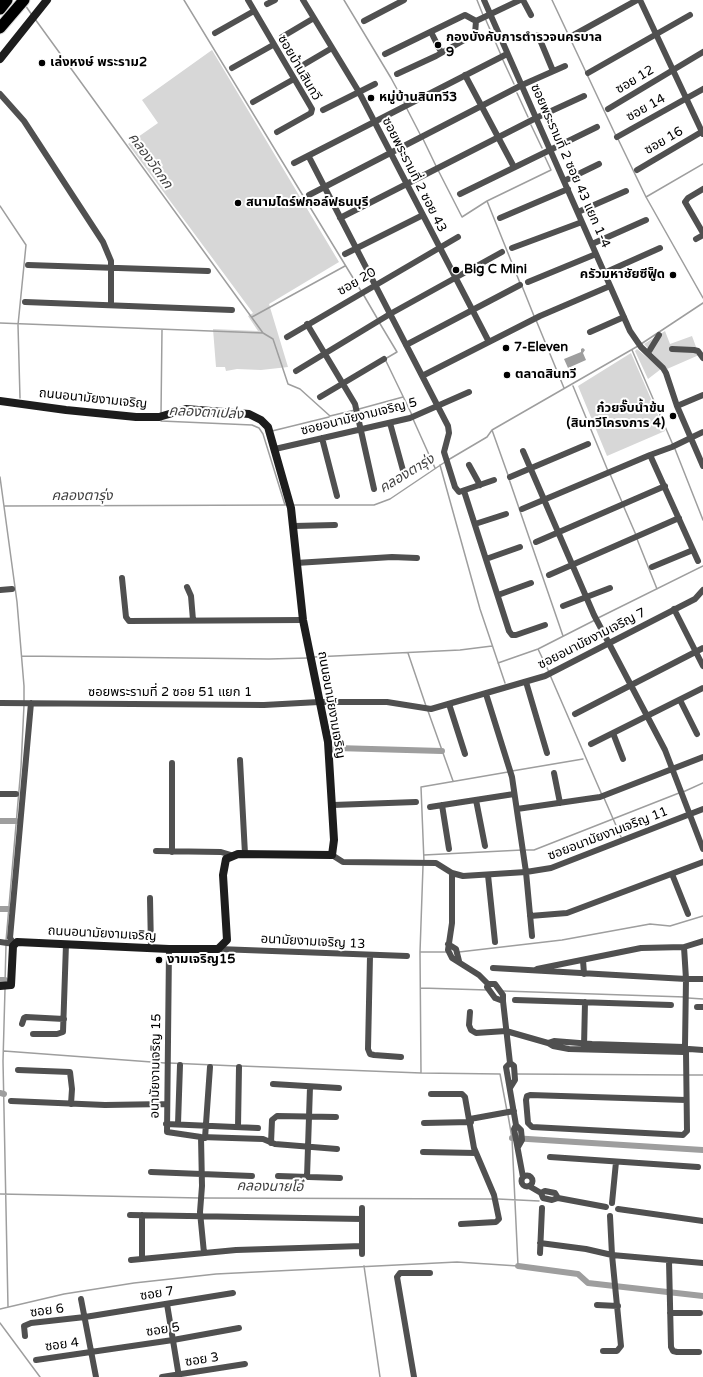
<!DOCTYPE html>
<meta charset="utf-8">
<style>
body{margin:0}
canvas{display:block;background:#fff}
</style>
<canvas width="703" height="1377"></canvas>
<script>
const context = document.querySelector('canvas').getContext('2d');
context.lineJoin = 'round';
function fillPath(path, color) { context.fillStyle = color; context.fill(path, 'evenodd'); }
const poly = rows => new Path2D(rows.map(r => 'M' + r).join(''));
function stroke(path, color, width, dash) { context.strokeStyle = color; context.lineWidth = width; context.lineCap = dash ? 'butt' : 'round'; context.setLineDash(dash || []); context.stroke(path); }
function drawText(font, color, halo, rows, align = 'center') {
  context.font = font + ' "Varela Round","Noto Sans Thai",sans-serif'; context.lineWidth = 4; context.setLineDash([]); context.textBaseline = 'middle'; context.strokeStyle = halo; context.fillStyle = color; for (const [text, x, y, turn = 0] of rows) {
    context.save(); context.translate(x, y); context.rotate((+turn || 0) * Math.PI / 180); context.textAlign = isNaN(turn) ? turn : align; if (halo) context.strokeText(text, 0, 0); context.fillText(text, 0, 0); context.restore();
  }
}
const green = poly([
 [212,50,339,262,269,304,288,367,261,370,237,369,226,371,225,367,216,367,213,329,258,331,248,316,253,313,128,144,158,123,142,100],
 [665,331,670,344,692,336,699,355,667,369,644,344],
 [637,349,661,369,648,379,635,351],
 [631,353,665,431,607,456,578,386]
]);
const water = poly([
 [583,348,585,350,583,353,586,360,568,368,564,359,581,352,581,349]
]);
const stream = poly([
 [184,0,361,291],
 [344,0,391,78,405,104],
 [477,0,483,15],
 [552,0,616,136],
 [25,5,32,15],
 [485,18,501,55],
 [35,19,263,333],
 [502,58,514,84],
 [517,93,528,117],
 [406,107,421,136],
 [531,125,542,148],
 [423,139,436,166],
 [618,139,646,197,703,298],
 [438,170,462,217,487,201,551,170,545,157],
 [646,197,703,164],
 [487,201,520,283],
 [0,206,26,245,18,325,20,398],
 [522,286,534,316],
 [363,294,377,318],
 [252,317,345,266],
 [536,320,564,388],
 [379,322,397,352,385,359,412,415],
 [0,323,263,333,273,339,288,384,300,389,330,416,355,410],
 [641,344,703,303],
 [632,350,673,445],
 [573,386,608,471],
 [359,409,403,397],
 [161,414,162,330],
 [161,419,161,421,252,425,259,428,263,434,285,505],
 [413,419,435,468],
 [492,430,508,475],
 [272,431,329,417],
 [675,449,703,520],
 [448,460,487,437,492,430,638,346],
 [440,465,480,609,505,683],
 [610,474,622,502],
 [0,477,17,602,24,686,24,702],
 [509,479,563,636],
 [293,505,374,505,390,499,445,462],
 [623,505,636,535],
 [5,506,287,505],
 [637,539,657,589],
 [598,618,703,566],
 [538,649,549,672],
 [408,653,426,706],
 [22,656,269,659,308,658],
 [314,657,460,650,492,646],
 [498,663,538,649,595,620],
 [550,675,602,795],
 [428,711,453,781],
 [512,771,583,759],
 [683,792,703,783],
 [604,798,621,837],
 [526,850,534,850,679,793],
 [424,855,522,850],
 [424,862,421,787,508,772],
 [423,866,420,952,421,1073,500,1074,507,1111],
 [6,941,21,767,24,705],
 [421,952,447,952],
 [459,952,562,940,650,924,670,926,703,916],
 [5,983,6,945],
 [421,988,487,990],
 [5,989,3,1061,8,1307],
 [503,991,685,997],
 [688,998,703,999],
 [4,1051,165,1063],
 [169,1063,237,1066],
 [241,1066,421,1073],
 [517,1074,685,1075],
 [689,1075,703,1075],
 [0,1194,200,1198],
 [204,1198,492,1199],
 [498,1199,539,1201],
 [364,1266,380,1377],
 [0,1309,64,1294,134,1283,216,1274,457,1262,518,1266,512,1138,508,1115],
 [0,1323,40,1377]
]);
const canal = poly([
 [336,748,442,751],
 [0,821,16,821],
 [0,909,8,909],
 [0,980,5,980],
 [0,1093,4,1094],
 [512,1138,703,1150],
 [518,1266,578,1274,588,1283,703,1296]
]);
const street = poly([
 [248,0,312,109,311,113,277,132],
 [303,0,359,92,489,342],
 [484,0,630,331,641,347,663,368,666,373,677,406,703,466],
 [523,0,531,15],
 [640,0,703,134],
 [267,4,275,0],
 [364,21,404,0],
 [431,32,441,52],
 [215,33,254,11],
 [538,35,553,71],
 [282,37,314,18],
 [570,37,637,0],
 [385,54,465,15,476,21],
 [232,68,273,45],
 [298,68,332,48],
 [588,73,690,15],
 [397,74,436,56,475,34,476,21,520,0],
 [465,75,514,167],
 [0,94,24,121,103,242,111,261,111,305],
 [253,102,294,79],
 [608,109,703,52],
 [323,110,375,84],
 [617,137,703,89],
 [309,157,448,426,449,433,444,452,455,487,459,492,494,480],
 [294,163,507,54],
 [637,170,703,131],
 [564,181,599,164],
 [703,189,688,198,685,202,703,233],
 [460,194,597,127],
 [309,195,522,85,565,66],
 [578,212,626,191],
 [340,218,536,118,584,96],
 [500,218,568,189],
 [696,239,703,235],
 [592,244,646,220],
 [512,248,582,222],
 [345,254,423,215],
 [28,265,208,271],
 [604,273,660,248],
 [528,282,596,254],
 [25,302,232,310],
 [307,324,355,404,374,489],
 [590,332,624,317],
 [287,337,458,237],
 [406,345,520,285],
 [672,349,694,350,698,351,703,358],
 [648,353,659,335],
 [296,371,390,314,502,252],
 [422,376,540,316,610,286],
 [320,397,384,359],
 [677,406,703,395],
 [390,423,404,474],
 [322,438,337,496],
 [275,449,410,418,469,392],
 [523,451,594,615,665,750,703,849],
 [469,465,480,485],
 [510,477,588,444],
 [464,491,509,631,512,635,516,635,545,625],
 [522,509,650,455],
 [475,524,506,514],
 [294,526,335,525],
 [536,542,665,486],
 [486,559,520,547],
 [698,561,650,455,672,447,703,432],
 [296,563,392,557,417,558],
 [652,567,693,550],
 [549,575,679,518],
 [122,578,126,617,129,621,303,620],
 [187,587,191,596,193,620],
 [0,590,12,589],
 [498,595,531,583],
 [563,606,610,588],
 [674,609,703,666],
 [526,682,547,753],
 [486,694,512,777,526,872,532,936],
 [680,700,697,734],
 [0,703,264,705,319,702,387,702,431,709,545,676,695,599,703,590],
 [449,704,465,754],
 [575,714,703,648],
 [613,733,623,759],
 [591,744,703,688],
 [240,760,245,854],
 [172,763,172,852],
 [554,773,560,803],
 [0,794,16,794],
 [476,800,485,846],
 [333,805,416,802],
 [442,805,449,849],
 [430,807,514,794],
 [517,809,600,797,703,757],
 [156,851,221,852,231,855],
 [332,855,343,862,436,863,452,873,463,876,526,872,551,868,703,809],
 [452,873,452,923,448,950,452,958,479,975,488,984,487,987,495,998,503,1001,510,1063,514,1066,515,1080,510,1088],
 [672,874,688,914],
 [488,875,495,942],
 [150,898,151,948],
 [530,916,567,913,703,862],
 [0,942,14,944],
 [14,944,10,938,31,703],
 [448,944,456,949,459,961],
 [684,947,703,941],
 [169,949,167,1132,201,1137,263,1139,275,1144,337,1149],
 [218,949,407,956],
 [370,956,368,1049,370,1054,374,1055,401,1057],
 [583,960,584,974],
 [493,968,686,979,685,1046],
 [537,969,641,948,684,947,686,979,703,979],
 [488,984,495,984,503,995,503,1001],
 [515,1000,671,1005],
 [697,1007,703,1007],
 [470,1012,469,1025,471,1030,476,1033,506,1031,548,1043,553,1046,569,1049,684,1052],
 [22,1024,24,1018,26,1017,64,1019],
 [33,1034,57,1034,63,1032,66,944],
 [548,1043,554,1041,592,1044,684,1047],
 [584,1047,585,1002],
 [689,1049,703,1050],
 [686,1052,687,1131,683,1135,532,1127,528,1123,526,1100,527,1096,530,1095,686,1100],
 [510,1063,506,1067,516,1125,521,1130,522,1140,518,1147],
 [18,1070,70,1072,72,1089,71,1104],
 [273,1084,339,1088],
 [431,1094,462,1094,465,1097,474,1148,494,1195,499,1219,496,1222,461,1224],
 [11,1101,105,1105,166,1104],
 [470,1119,514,1111],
 [424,1123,471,1122],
 [166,1124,258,1128],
 [178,1124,180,1065],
 [516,1125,514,1129,523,1177],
 [238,1127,239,1067],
 [201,1137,202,1186,200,1212,204,1253],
 [205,1138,210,1067],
 [271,1143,272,1120,277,1116,336,1117],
 [423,1152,476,1153],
 [550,1157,698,1167],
 [151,1172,252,1176],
 '521.5 1181a5.5 5.5 0 1 1 11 0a5.5 5.5 0 1 1-11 0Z',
 [278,1176,340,1178],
 [307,1177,310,1087],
 [529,1186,541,1193,543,1198,552,1200,558,1198,606,1207],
 [541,1193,545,1191,555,1193,558,1198],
 [612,1203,616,1162],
 [362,1208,362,1254],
 [618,1209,703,1221],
 [130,1215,362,1219],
 [142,1215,142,1259],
 [540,1243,586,1249,612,1255,703,1263],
 [540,1253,542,1208],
 [131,1260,236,1250,362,1246],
 [669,1261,671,1347,673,1351,677,1352,699,1352],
 [81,1299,96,1377],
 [167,1304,179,1377],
 [597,1305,618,1306],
 [670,1313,700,1313],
 [25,1336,24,1326,31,1323,85,1317,233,1293],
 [603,1351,617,1351,621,1346,612,1255,610,1216],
 [36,1360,173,1340,239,1328],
 [162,1377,245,1364],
 [414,1377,397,1277,400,1273,430,1273]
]);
const secondary = poly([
 [0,59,47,0],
 [0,401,66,410,136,417,159,417,186,409,249,414,261,420,268,427,291,508,303,620,328,742,334,840,332,855,238,854,226,859,223,875,227,940,218,949,169,949,17,942,13,946,11,985,0,986]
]);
const highway = poly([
 [0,9,7,0],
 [0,28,24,0]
]);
const markers = [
 [438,45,4,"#000"],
 [42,63,4,"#000"],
 [371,98,4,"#000"],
 [238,203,4,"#000"],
 [456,270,4,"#000"],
 [673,275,4,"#000"],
 [506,348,4,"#000"],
 [507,375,4,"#000"],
 [673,416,4,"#000"],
 [159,960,4,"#000"]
];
const poiNames = [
 ["กองบังคับการตำรวจนครบาล",446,38],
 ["9",446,53],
 ["เล่งหงษ์ พระราม2",50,63],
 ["หมู่บ้านสินทวี3",379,98],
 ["สนามไดร์ฟกอล์ฟธนบุรี",246,203],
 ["Big C Mini",464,270],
 ["ครัวมหาชัยซีฟู็ด",665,275,"right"],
 ["7-Eleven",514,348],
 ["ตลาดสินทวี",515,375],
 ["ก๋วยจั๊บน้ำข้น",665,409,"right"],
 ["(สินทวีโครงการ 4)",665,424,"right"],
 ["งามเจริญ15",167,960]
];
const streetNames = [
 ["ซอยบ้านสินทวี",299,68,60],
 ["ซอย 12",635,80,-31],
 ["ซอย 14",646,108,-29],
 ["ซอย 16",664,141,-30],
 ["ซอยพระรามที่ 2 ซอย 43 แยก 1-4",570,166,66],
 ["ซอยพระรามที่ 2 ซอย 43",414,175,63],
 ["ซอย 20",357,282,-30],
 ["ถนนอนามัยงามเจริญ",93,399,6],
 ["ซอยอนามัยงามเจริญ 5",359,417,-14],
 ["ซอยอนามัยงามเจริญ 7",592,639,-27],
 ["ซอยพระรามที่ 2 ซอย 51 แยก 1",170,693],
 ["ถนนอนามัยงามเจริญ",331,705,80],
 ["ซอยอนามัยงามเจริญ 11",608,834,-21],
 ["ถนนอนามัยงามเจริญ",102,934,3],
 ["อนามัยงามเจริญ 13",313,942,3],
 ["อนามัยงามเจริญ 15",156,1066,-89],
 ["ซอย 7",157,1294,-9],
 ["ซอย 6",47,1311,-8],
 ["ซอย 5",163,1330,-9],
 ["ซอย 4",62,1345,-8],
 ["ซอย 3",202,1360,-9]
];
const waterNames = [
 ["คลองวัดกก",150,161,54],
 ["คลองตาเปล่ง",206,413,3],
 ["คลองตารุ่ง",407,474,-31],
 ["คลองตารุ่ง",82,496],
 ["คลองนายโอ๋",270,1187,1]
];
fillPath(green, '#d7d7d7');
fillPath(water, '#9e9e9e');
stroke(stream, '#9e9e9e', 1.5);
stroke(canal, '#9e9e9e', 6);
stroke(highway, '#dbdbdb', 13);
stroke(street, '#505050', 6);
stroke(secondary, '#1d1d1d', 8);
stroke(highway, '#000', 11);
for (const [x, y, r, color] of markers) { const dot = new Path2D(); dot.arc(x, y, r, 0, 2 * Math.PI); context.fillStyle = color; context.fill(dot); stroke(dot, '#fff', 1.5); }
drawText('bold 13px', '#000', '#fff', poiNames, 'left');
drawText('13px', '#000', '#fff', streetNames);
drawText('italic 14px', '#3f3f3f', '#fff', waterNames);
</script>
